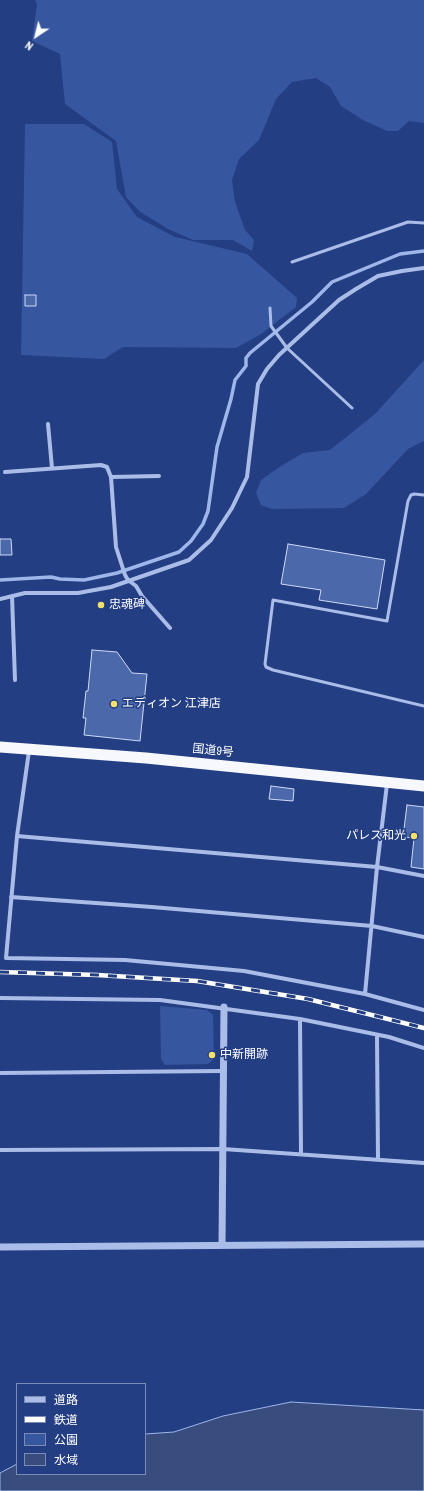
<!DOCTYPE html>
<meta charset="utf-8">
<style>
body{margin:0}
#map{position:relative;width:424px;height:1491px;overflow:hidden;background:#233e83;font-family:"Archivo Narrow","Noto Sans JP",sans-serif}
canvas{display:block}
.legend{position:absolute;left:16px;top:1383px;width:130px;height:92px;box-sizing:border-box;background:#233e83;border:1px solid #7b8bb5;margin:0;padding:5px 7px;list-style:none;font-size:12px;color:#fff}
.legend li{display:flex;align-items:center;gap:8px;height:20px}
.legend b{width:20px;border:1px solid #7b8bb5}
.north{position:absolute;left:16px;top:16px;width:40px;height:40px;-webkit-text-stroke:3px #233e83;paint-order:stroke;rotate:215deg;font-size:11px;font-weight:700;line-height:16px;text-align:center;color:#fff}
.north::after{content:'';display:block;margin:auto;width:14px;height:18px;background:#fff;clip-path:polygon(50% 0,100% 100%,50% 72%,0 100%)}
</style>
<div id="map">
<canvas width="424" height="1491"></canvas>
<ul class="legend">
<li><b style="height:5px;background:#aabde8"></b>道路</li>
<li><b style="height:5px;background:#fff"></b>鉄道</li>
<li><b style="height:11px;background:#3756a0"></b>公園</li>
<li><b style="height:11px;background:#384c7e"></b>水域</li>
</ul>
<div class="north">N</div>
</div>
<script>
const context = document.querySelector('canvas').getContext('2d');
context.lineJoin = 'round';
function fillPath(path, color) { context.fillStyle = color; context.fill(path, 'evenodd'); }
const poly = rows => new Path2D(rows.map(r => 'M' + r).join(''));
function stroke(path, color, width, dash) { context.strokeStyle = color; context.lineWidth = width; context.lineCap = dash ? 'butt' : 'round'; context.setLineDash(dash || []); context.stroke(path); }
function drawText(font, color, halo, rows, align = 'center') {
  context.font = font + ' "Archivo Narrow","Noto Sans JP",sans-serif'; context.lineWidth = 3; context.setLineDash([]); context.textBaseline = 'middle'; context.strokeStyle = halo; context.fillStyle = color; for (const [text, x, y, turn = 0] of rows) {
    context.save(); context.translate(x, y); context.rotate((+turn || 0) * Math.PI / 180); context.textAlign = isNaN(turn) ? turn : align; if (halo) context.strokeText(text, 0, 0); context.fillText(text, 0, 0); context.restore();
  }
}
const green = poly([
 [35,0,424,0,424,123,409,121,398,131,387,131,363,120,341,106,330,87,316,78,292,82,276,99,259,140,239,159,232,180,235,202,245,230,254,240,252,251,233,240,193,240,168,229,139,211,126,197,116,141,65,104,60,54,32,41,37,4],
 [25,124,84,124,112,142,117,189,137,217,175,237,247,254,297,298,296,307,261,334,236,348,123,347,104,359,21,355],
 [424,360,424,441,408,449,366,494,344,508,272,509,261,505,256,493,261,480,281,466,303,453,330,450,375,414],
 [160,1006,207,1010,213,1015,214,1059,208,1064,165,1065,161,1059]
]);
const water = poly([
 [291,1402,424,1410,424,1491,0,1491,0,1473,17,1464,17,1474,145,1474,145,1434,174,1432,223,1416,291,1402]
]);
const stream = poly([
 [0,580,51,577,60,579,84,580,117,573,179,552,191,541,203,524,208,511,217,447,231,399,235,380,246,366,246,358,250,353,312,302,332,282,400,254,424,251]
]);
const building = poly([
 [25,295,36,295,36,306,25,306,25,295],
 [0,539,11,539,12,555,0,555,0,539],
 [288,544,385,560,377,609,319,600,321,590,281,584,288,544],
 [92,650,117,652,132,673,147,674,140,741,84,735,86,718,83,718,86,691,88,691,92,650],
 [271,786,294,789,293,801,269,799,271,786],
 [407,805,424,807,424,869,411,867,414,838,403,837,407,805]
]);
const service = poly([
 [292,262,408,222,424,223],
 [270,308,271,326,287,348,352,408],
 [424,495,414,494,411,495,408,501,387,621,273,600,265,664,266,667,273,670,424,706]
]);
const minor = poly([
 [48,424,52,468],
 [5,472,101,465,107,467,111,477,116,547,125,575,128,580,136,586,142,596,170,628],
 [111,477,159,476],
 [12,596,15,680],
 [0,599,25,593,78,593,111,587,189,560,211,540,232,508,247,477,258,384,267,369,279,355,339,300,356,289,378,276,402,271,424,268],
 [29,751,17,836,6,958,125,960,244,971,365,994,424,1010],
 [17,836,377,867,424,876],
 [11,897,152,907,372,926,424,937],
 [365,994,377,867,387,784],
 [0,998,160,1000,300,1019,389,1037,424,1048],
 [300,1019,301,1154],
 [377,1035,378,1160],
 [0,1073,223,1071],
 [0,1150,223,1149,424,1163]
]);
const tertiary = poly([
 [222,1245,224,1007],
 [0,1247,424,1244]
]);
const trunk = poly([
 [0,747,146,758,424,786]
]);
const rail = poly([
 [0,972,97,975,197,981,308,999,424,1028]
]);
const markers = [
 [101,605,4,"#f3e06d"],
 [114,704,4,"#f3e06d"],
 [414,836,4,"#f3e06d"],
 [212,1055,4,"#f3e06d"]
];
const poiNames = [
 ["忠魂碑",109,605],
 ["エディオン 江津店",122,704],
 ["パレス和光",406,836,"right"],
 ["中新開跡",220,1055]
];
const streetNames = [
 ["国道9号",213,751,6]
];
fillPath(green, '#3756a0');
fillPath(water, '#384c7e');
stroke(water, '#9eb6e9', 1);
stroke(stream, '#9eb6e9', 3.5);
fillPath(building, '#4b68ab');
stroke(building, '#cedaf6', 1);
stroke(service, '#aabde8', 3);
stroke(minor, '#aabde8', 4);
stroke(tertiary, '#aabde8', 7);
stroke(trunk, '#f6f8fe', 11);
stroke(rail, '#fff', 4.5);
stroke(rail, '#233e83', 3, [9]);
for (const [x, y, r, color] of markers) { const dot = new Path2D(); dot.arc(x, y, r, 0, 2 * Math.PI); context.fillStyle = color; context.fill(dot); stroke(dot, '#233e83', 1.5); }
drawText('12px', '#fff', '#233e83', poiNames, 'left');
drawText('12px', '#fff', '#233e83', streetNames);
</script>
